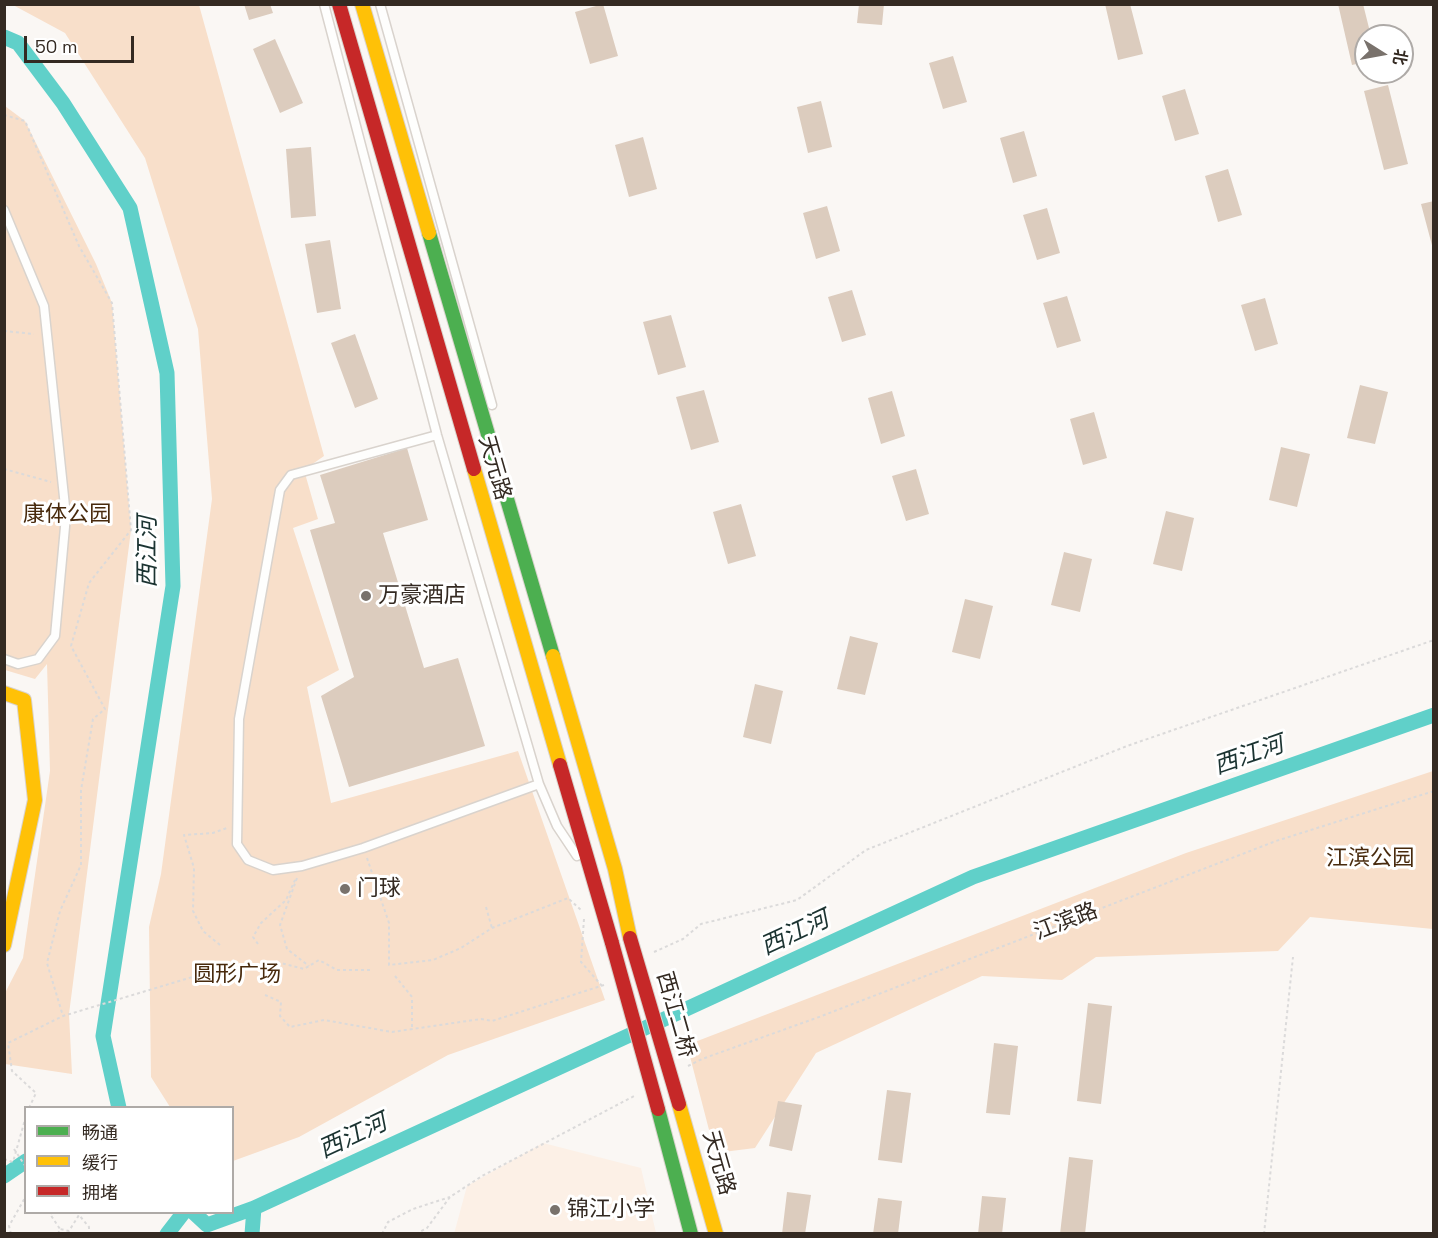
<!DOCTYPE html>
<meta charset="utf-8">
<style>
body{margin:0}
#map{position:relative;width:1438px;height:1238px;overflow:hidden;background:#faf7f4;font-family:"Space Grotesk","Noto Sans SC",sans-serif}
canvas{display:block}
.frame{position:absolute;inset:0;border:6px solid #342a22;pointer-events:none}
.legend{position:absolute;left:24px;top:1106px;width:210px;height:108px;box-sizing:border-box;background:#fff;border:2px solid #aeaaa7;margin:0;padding:8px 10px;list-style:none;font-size:18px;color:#342a22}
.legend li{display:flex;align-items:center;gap:12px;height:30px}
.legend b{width:30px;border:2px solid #aeaaa7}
.north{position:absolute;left:1354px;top:24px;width:60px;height:60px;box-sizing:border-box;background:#fff;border:2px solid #aeaaa7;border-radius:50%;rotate:101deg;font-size:16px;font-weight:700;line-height:24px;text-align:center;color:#342a22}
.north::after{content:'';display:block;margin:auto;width:21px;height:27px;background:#79726c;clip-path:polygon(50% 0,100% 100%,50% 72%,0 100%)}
.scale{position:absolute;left:24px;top:36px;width:110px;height:27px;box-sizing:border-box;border:3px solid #342a22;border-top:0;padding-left:8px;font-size:18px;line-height:21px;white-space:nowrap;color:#342a22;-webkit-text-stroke:4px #fff;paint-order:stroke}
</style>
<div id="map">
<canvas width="1438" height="1238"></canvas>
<div class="frame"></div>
<ul class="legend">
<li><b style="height:8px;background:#4caf50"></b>畅通</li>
<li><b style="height:8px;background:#ffc107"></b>缓行</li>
<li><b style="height:8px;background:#c62828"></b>拥堵</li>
</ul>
<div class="north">北</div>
<div class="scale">50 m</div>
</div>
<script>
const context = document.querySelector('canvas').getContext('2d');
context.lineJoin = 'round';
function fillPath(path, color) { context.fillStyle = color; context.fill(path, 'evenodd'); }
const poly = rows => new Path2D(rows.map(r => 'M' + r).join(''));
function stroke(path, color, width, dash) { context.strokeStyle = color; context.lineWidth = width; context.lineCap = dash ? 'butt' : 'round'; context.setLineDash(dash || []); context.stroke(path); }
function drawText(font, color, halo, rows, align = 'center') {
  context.font = font + ' "Space Grotesk","Noto Sans SC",sans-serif'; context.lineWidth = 6; context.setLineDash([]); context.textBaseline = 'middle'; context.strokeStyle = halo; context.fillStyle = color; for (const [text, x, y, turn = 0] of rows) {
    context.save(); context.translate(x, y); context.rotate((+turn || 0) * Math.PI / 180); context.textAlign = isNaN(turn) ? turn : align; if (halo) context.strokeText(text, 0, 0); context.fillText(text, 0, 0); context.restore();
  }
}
const built = poly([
 [543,1143,641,1168,656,1233,454,1234,467,1186]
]);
const green = poly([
 [13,5,199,5,324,456,304,470,318,519,293,528,339,670,307,687,331,803,518,751,605,1000,448,1055,299,1137,233,1161,232,1108,170,1107,151,1077,149,927,161,874,212,499,198,329,145,158,65,33],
 [5,106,25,121,96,264,112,303,131,530,69,1014,72,1074,5,1064,4,995,23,958,50,771,47,664,35,679,5,670],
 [1433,771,1433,929,1310,917,1278,951,1096,957,1062,980,982,976,816,1053,755,1148,715,1153,687,1045,1186,853]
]);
const canal = poly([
 [4,37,18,43,63,103,130,208,167,373,173,586,103,1036,119,1108],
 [4,1176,26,1161],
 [193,1212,207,1225,254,1208,973,877,1434,715],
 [167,1234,184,1212],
 [252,1234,254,1208]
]);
const building = poly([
 [244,4,270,4,273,13,249,20],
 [603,4,618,56,590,64,575,12],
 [859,4,884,4,882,25,857,23],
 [1105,4,1130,4,1143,54,1118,60],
 [1338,4,1363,4,1371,36,1366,36,1366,62,1352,65],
 [275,39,303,103,280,113,253,49],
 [953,56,967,102,943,109,929,63],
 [1388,85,1408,164,1384,170,1364,91],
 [1185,89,1199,134,1175,141,1162,96],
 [821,101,832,147,808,153,797,107],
 [1024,131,1037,176,1013,183,1000,138],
 [643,137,657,189,629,197,615,145],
 [311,147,316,216,291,218,286,149],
 [1228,169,1242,215,1218,222,1205,176],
 [1434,201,1434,249,1433,249,1421,204],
 [827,206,840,251,816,259,803,213],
 [1047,208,1060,253,1037,260,1023,215],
 [330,240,341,309,317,313,305,244],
 [852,290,866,335,842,342,828,297],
 [1067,296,1081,341,1057,348,1043,303],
 [1265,298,1278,344,1255,351,1241,305],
 [671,315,686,367,658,375,643,322],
 [355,334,378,399,355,408,331,343],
 [1360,385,1388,392,1375,444,1347,438],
 [704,390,719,442,691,450,676,397],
 [892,391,905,436,881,444,868,398],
 [1094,412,1107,458,1083,465,1070,419],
 [1281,447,1310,454,1297,507,1269,500],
 [407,448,428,520,383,533,424,668,458,658,485,746,349,787,321,696,354,677,310,530,335,523,320,475],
 [916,469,929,514,906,521,892,476],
 [741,504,756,556,728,564,713,512],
 [1166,511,1194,518,1182,571,1153,564],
 [1064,552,1092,559,1080,612,1051,605],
 [965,599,993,606,980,659,952,652],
 [850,636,878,643,865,695,837,689],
 [755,684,783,691,771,744,743,737],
 [1088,1003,1112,1006,1101,1104,1077,1101],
 [994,1043,1018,1046,1010,1115,986,1113],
 [887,1090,911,1093,902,1163,878,1160],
 [778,1101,802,1105,792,1151,769,1146],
 [1069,1157,1093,1160,1085,1234,1060,1234],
 [787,1192,811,1195,805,1234,782,1234],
 [982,1196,1006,1198,1002,1234,978,1234],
 [878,1198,902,1201,898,1234,873,1234]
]);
const path = poly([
 [4,115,25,121,79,246,112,303,131,530,89,583,71,646,105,709,93,719,81,790,81,865,60,911,47,963,63,1016],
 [4,331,34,334],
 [4,469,51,482],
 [367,858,389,923,389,965,433,960,461,948,492,928,568,898,582,911],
 [297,878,280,925,287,949,309,966],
 [486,907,492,928],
 [584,919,581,962,602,986],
 [258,944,253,937,261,923,286,900,295,880],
 [220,945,203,931,193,911,194,868,184,835,213,833,227,828],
 [654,952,683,939,701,924,797,900,866,850,1127,746,1434,640],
 [277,962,304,969,319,960,337,970,373,970],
 [395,976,412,997,412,1029],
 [265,995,281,1002,280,1016,290,1027,324,1020,392,1032,481,1019,492,1021,604,985],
 [688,1066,702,1059,819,1017,1276,841,1434,791],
 [29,1108,36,1093,12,1071,8,1043,63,1016,199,975],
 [14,1149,26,1167],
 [4,1159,13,1162,26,1116],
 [53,1212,50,1214,60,1229],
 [11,1234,9,1226,26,1196],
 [58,1234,60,1229,69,1231,79,1215,89,1227,89,1234],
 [382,1234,388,1222,413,1209,450,1197],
 [416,1234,427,1228,450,1197,482,1176,636,1095],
 [1264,1234,1293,957]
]);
const lane = poly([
 [324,4,437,435,539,784,557,826,577,856],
 [380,4,492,405],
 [4,210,44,306,66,516,55,636,38,659,18,664,4,659],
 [437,435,291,475,280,490,239,719,237,844,248,860,273,870,302,866,363,848,539,784]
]);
const fast = poly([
 [429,233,553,656],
 [658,1109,691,1234]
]);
const slow = poly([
 [362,4,429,233],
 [474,469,560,765],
 [553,656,615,869,630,938],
 [4,693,24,700,35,800,4,945],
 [679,1104,716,1234]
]);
const jam = poly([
 [339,4,474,469],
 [560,765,612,943]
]);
const jamBridge = poly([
 [630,938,679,1104],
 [612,943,658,1109]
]);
const markers = [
 [366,596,6,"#79726c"],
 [345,889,6,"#79726c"],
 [555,1210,6,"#79726c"]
];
const streetNames = [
 ["天元路",494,468,74],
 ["江滨路",1066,922,-21],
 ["西江二桥",675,1015,74],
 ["天元路",718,1163,74]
];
const parkNames = [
 ["康体公园",67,515],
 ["江滨公园",1370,859],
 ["圆形广场",237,975]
];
const poiNames = [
 ["万豪酒店",378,596],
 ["门球",357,889],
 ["锦江小学",567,1210]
];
const waterNames = [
 ["西江河",148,552,-90],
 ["西江河",1249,756,-19],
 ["西江河",795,934,-25],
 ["西江河",353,1137,-25]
];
fillPath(built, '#fcf0e6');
fillPath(green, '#f8dfca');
stroke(canal, '#60d0c9', 15);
fillPath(building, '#dcccbe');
stroke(lane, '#d9d3cd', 11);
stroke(fast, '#d9d3cd', 16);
stroke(slow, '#d9d3cd', 16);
stroke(jam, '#d9d3cd', 16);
stroke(path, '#dbdada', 2, [3, 3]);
stroke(lane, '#fefefd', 8);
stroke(fast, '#4caf50', 14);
stroke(slow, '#ffc107', 14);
stroke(jam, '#c62828', 14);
stroke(jamBridge, '#d9d3cd', 16, []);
stroke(jamBridge, '#c62828', 14);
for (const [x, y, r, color] of markers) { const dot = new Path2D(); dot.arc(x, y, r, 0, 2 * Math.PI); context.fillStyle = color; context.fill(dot); stroke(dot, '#fff', 2); }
drawText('22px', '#342a22', '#fff', streetNames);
drawText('22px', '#482a0d', '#fff', parkNames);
drawText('22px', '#342a22', '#fff', poiNames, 'left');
drawText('italic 24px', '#1b3331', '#fff', waterNames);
</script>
